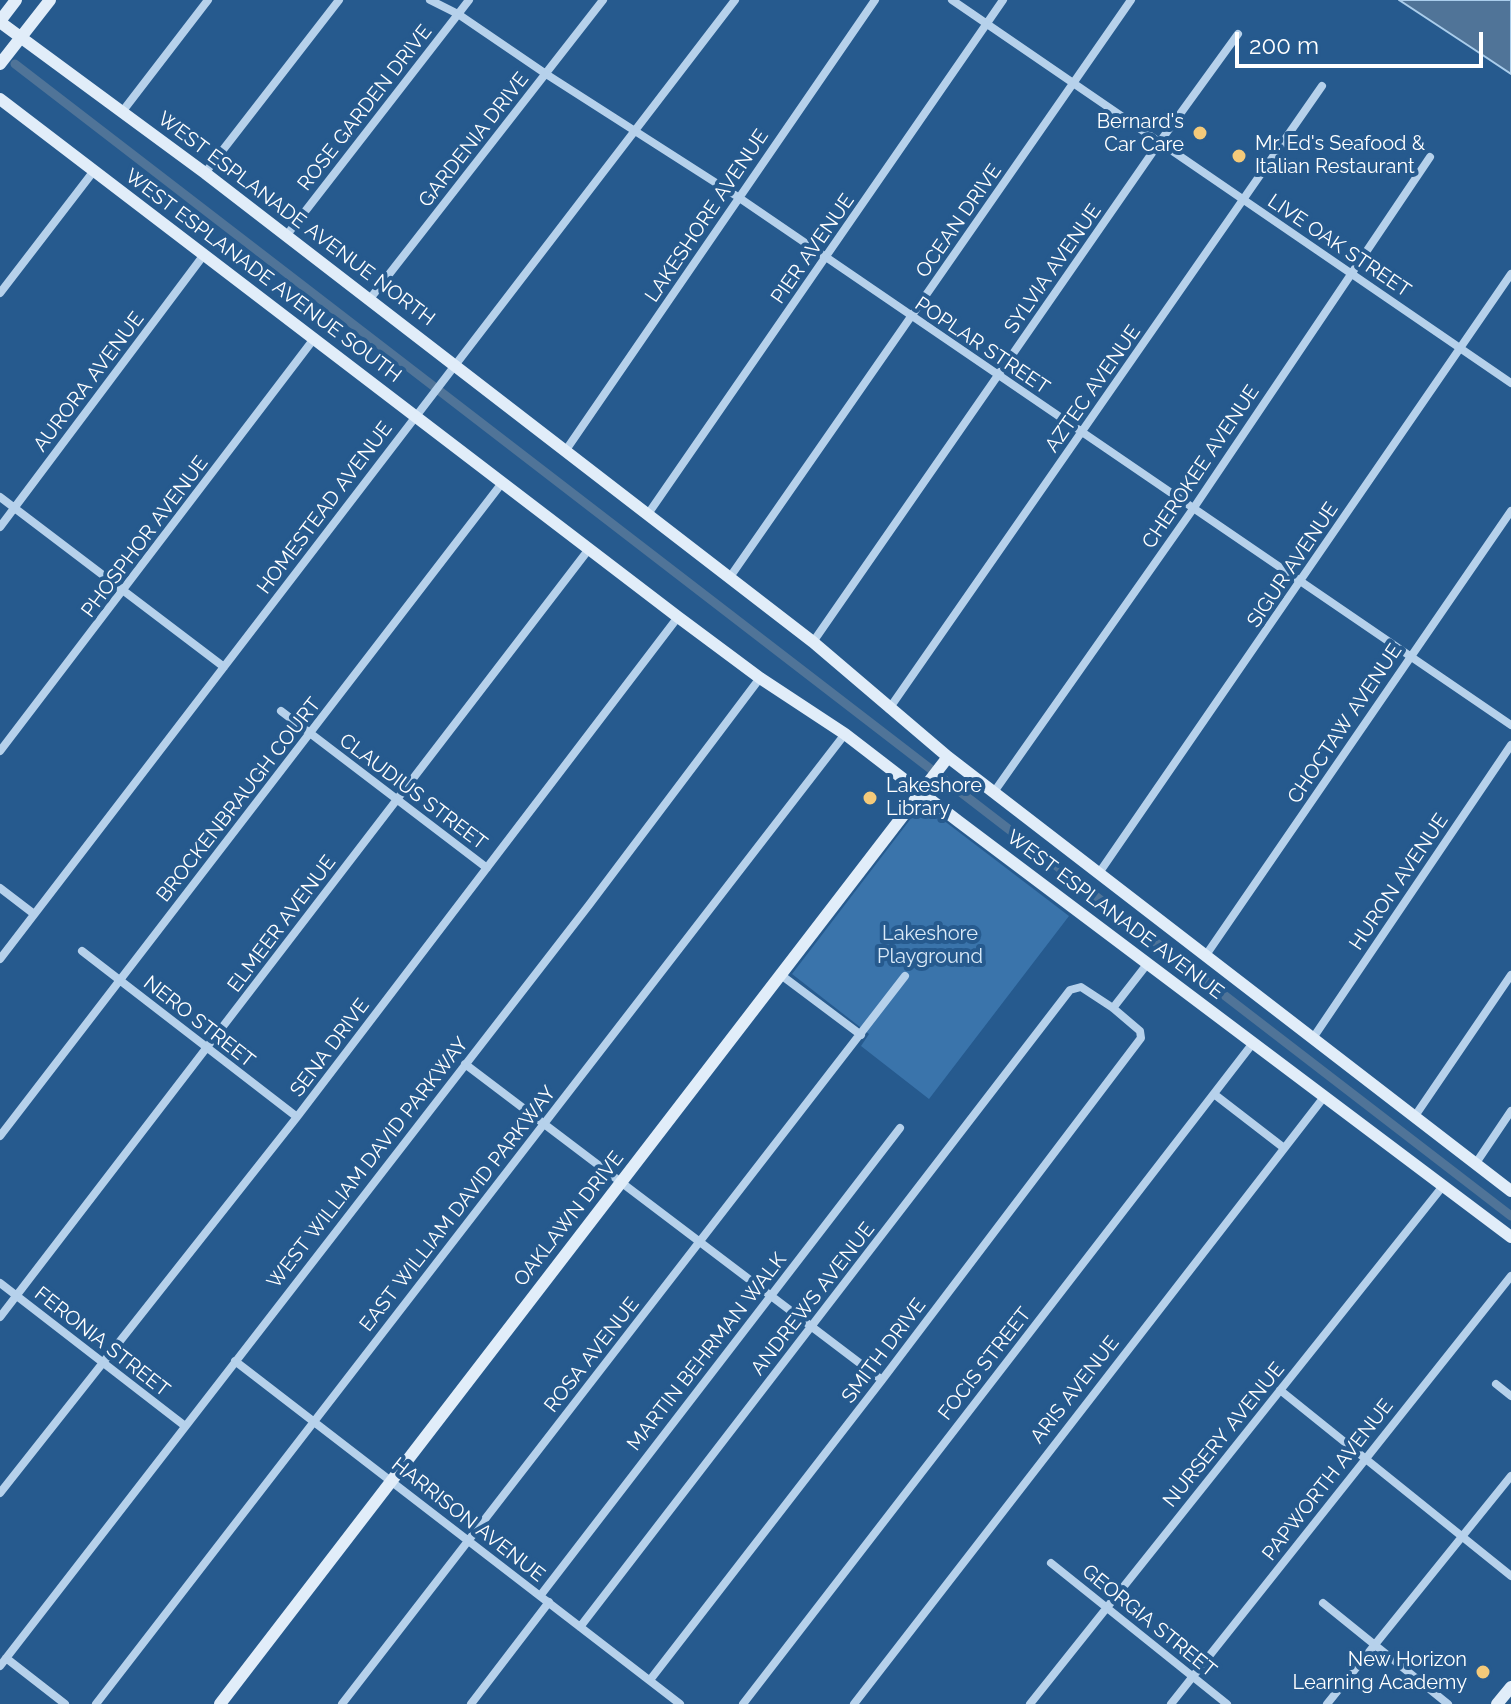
<!DOCTYPE html>
<style>
body{margin:0}
#map{position:relative;width:1511px;height:1704px;overflow:hidden;background:#265a8e;font-family:Raleway,sans-serif}
canvas{display:block}
.scale{position:absolute;left:1235px;top:32px;width:248px;height:36px;box-sizing:border-box;border:4px solid #fff;border-top:0;padding-left:10px;font-size:24px;line-height:28px;white-space:nowrap;color:#fff;-webkit-text-stroke:6px #265a8e;paint-order:stroke}
</style>
<div id="map">
<canvas width="1511" height="1704"></canvas>
<div class="scale">200 m</div>
</div>
<script>
const context = document.querySelector('canvas').getContext('2d');
context.lineJoin = 'round';
function fillPath(path, color) { context.fillStyle = color; context.fill(path, 'evenodd'); }
const poly = rows => new Path2D(rows.map(r => 'M' + r).join(''));
function stroke(path, color, width, dash) { context.strokeStyle = color; context.lineWidth = width; context.lineCap = dash ? 'butt' : 'round'; context.setLineDash(dash || []); context.stroke(path); }
function drawText(font, color, halo, rows, align = 'center') {
  context.font = font + ' Raleway,sans-serif'; context.lineWidth = 8; context.setLineDash([]); context.textBaseline = 'middle'; context.strokeStyle = halo; context.fillStyle = color; for (const [text, x, y, turn = 0] of rows) {
    context.save(); context.translate(x, y); context.rotate((+turn || 0) * Math.PI / 180); context.textAlign = isNaN(turn) ? turn : align; if (halo) context.strokeText(text, 0, 0); context.fillText(text, 0, 0); context.restore();
  }
}
const green = poly([
 [922,804,1069,916,929,1099,861,1046,869,1034,792,974]
]);
const water = poly([
 [1399,0,1511,0,1511,74,1472,48,1399,0]
]);
const canal = poly([
 [15,64,1511,1216]
]);
const street = poly([
 [430,0,458,14,546,74,738,197,1511,725],
 [952,0,1511,383],
 [122,112,208,0],
 [205,173,339,0],
 [286,236,469,0],
 [0,293,93,172],
 [369,300,603,0],
 [566,450,875,0],
 [0,497,224,667],
 [648,514,1003,0],
 [0,527,203,256],
 [730,577,1131,0],
 [813,642,1159,143,1238,34],
 [889,709,1322,86],
 [281,711,487,868],
 [0,751,313,340],
 [994,792,1193,509,1430,157],
 [1099,873,1511,274],
 [0,888,34,914],
 [82,951,297,1117],
 [1206,955,1511,511],
 [0,959,735,0],
 [781,975,861,1035],
 [1113,1008,1148,963],
 [1313,1038,1511,745],
 [465,1064,882,1380],
 [1214,1094,1284,1148],
 [1415,1116,1511,975],
 [0,1136,502,483],
 [1476,1163,1511,1111],
 [0,1283,185,1426],
 [0,1317,589,549],
 [235,1361,680,1704],
 [1496,1384,1511,1396],
 [1280,1390,1511,1576],
 [0,1493,297,1117,678,617],
 [1051,1563,1227,1704],
 [540,1596,900,1128],
 [1323,1603,1448,1704],
 [580,1627,1070,990,1081,987,1113,1008,1140,1031,1141,1038,882,1380,650,1680],
 [6,1658,65,1704],
 [0,1666,589,905,760,678],
 [96,1704,845,734],
 [342,1704,905,976],
 [471,1704,549,1602],
 [743,1704,1253,1043],
 [854,1704,1324,1097],
 [1030,1704,1443,1186],
 [1171,1704,1511,1276],
 [1327,1704,1511,1476]
]);
const secondary = poly([
 [0,21,16,0],
 [0,22,205,173,813,642,948,757,1511,1191],
 [0,64,50,0],
 [0,99,678,617,760,678,845,734,958,821,1511,1237],
 [220,1704,948,757],
 [1497,1704,1511,1687]
]);
const markers = [
 [1200,133,8,"#f4ca7a"],
 [1239,156,8,"#f4ca7a"],
 [870,798,8,"#f4ca7a"],
 [1483,1672,8,"#f4ca7a"]
];
const streetNames = [
 ["ROSE GARDEN DRIVE",365,108,-52],
 ["GARDENIA DRIVE",474,140,-52],
 ["LAKESHORE AVENUE",707,216,-56],
 ["WEST ESPLANADE AVENUE NORTH",296,219,37],
 ["OCEAN DRIVE",959,221,-55],
 ["LIVE OAK STREET",1339,246,34],
 ["PIER AVENUE",813,249,-55],
 ["SYLVIA AVENUE",1053,269,-55],
 ["WEST ESPLANADE AVENUE SOUTH",263,276,37],
 ["POPLAR STREET",982,346,34],
 ["AURORA AVENUE",89,382,-53],
 ["AZTEC AVENUE",1093,389,-55],
 ["CHEROKEE AVENUE",1201,467,-56],
 ["HOMESTEAD AVENUE",325,508,-53],
 ["PHOSPHOR AVENUE",145,537,-53],
 ["SIGUR AVENUE",1293,565,-56],
 ["CHOCTAW AVENUE",1345,724,-56],
 ["CLAUDIUS STREET",413,792,37],
 ["BROCKENBRAUGH COURT",239,800,-52],
 ["HURON AVENUE",1399,882,-56],
 ["WEST ESPLANADE AVENUE",1115,915,37],
 ["ELMEER AVENUE",282,924,-53],
 ["NERO STREET",199,1022,38],
 ["SENA DRIVE",330,1048,-53],
 ["WEST WILLIAM DAVID PARKWAY",368,1163,-52],
 ["EAST WILLIAM DAVID PARKWAY",458,1209,-52],
 ["OAKLAWN DRIVE",569,1219,-52],
 ["ANDREWS AVENUE",813,1299,-52],
 ["FERONIA STREET",102,1342,38],
 ["SMITH DRIVE",884,1351,-53],
 ["MARTIN BEHRMAN WALK",707,1352,-52],
 ["ROSA AVENUE",592,1355,-52],
 ["FOCIS STREET",985,1364,-52],
 ["ARIS AVENUE",1075,1390,-52],
 ["NURSERY AVENUE",1224,1435,-51],
 ["PAPWORTH AVENUE",1328,1480,-52],
 ["HARRISON AVENUE",468,1520,38],
 ["GEORGIA STREET",1149,1621,39]
];
const poiNames = [
 ["Bernard's",1184,122],
 ["Car Care",1184,145],
 ["Mr. Ed's Seafood &",1255,144,"left"],
 ["Italian Restaurant",1255,167,"left"],
 ["Lakeshore",886,786,"left"],
 ["Library",886,809,"left"],
 ["New Horizon",1467,1660],
 ["Learning Academy",1467,1683]
];
const parkNames = [
 ["Lakeshore",930,934],
 ["Playground",930,957]
];
fillPath(green, '#3a74ab');
fillPath(water, '#507498');
stroke(water, '#aacdeb', 2);
stroke(canal, '#507498', 9);
stroke(street, '#b6d1eb', 8);
stroke(secondary, '#e1edf9', 12);
for (const [x, y, r, color] of markers) { const dot = new Path2D(); dot.arc(x, y, r, 0, 2 * Math.PI); context.fillStyle = color; context.fill(dot); stroke(dot, '#265a8e', 3); }
drawText('20px', '#fff', '#265a8e', streetNames);
drawText('20px', '#fff', '#265a8e', poiNames, 'right');
drawText('20px', '#daeaf8', '#265a8e', parkNames);
</script>
